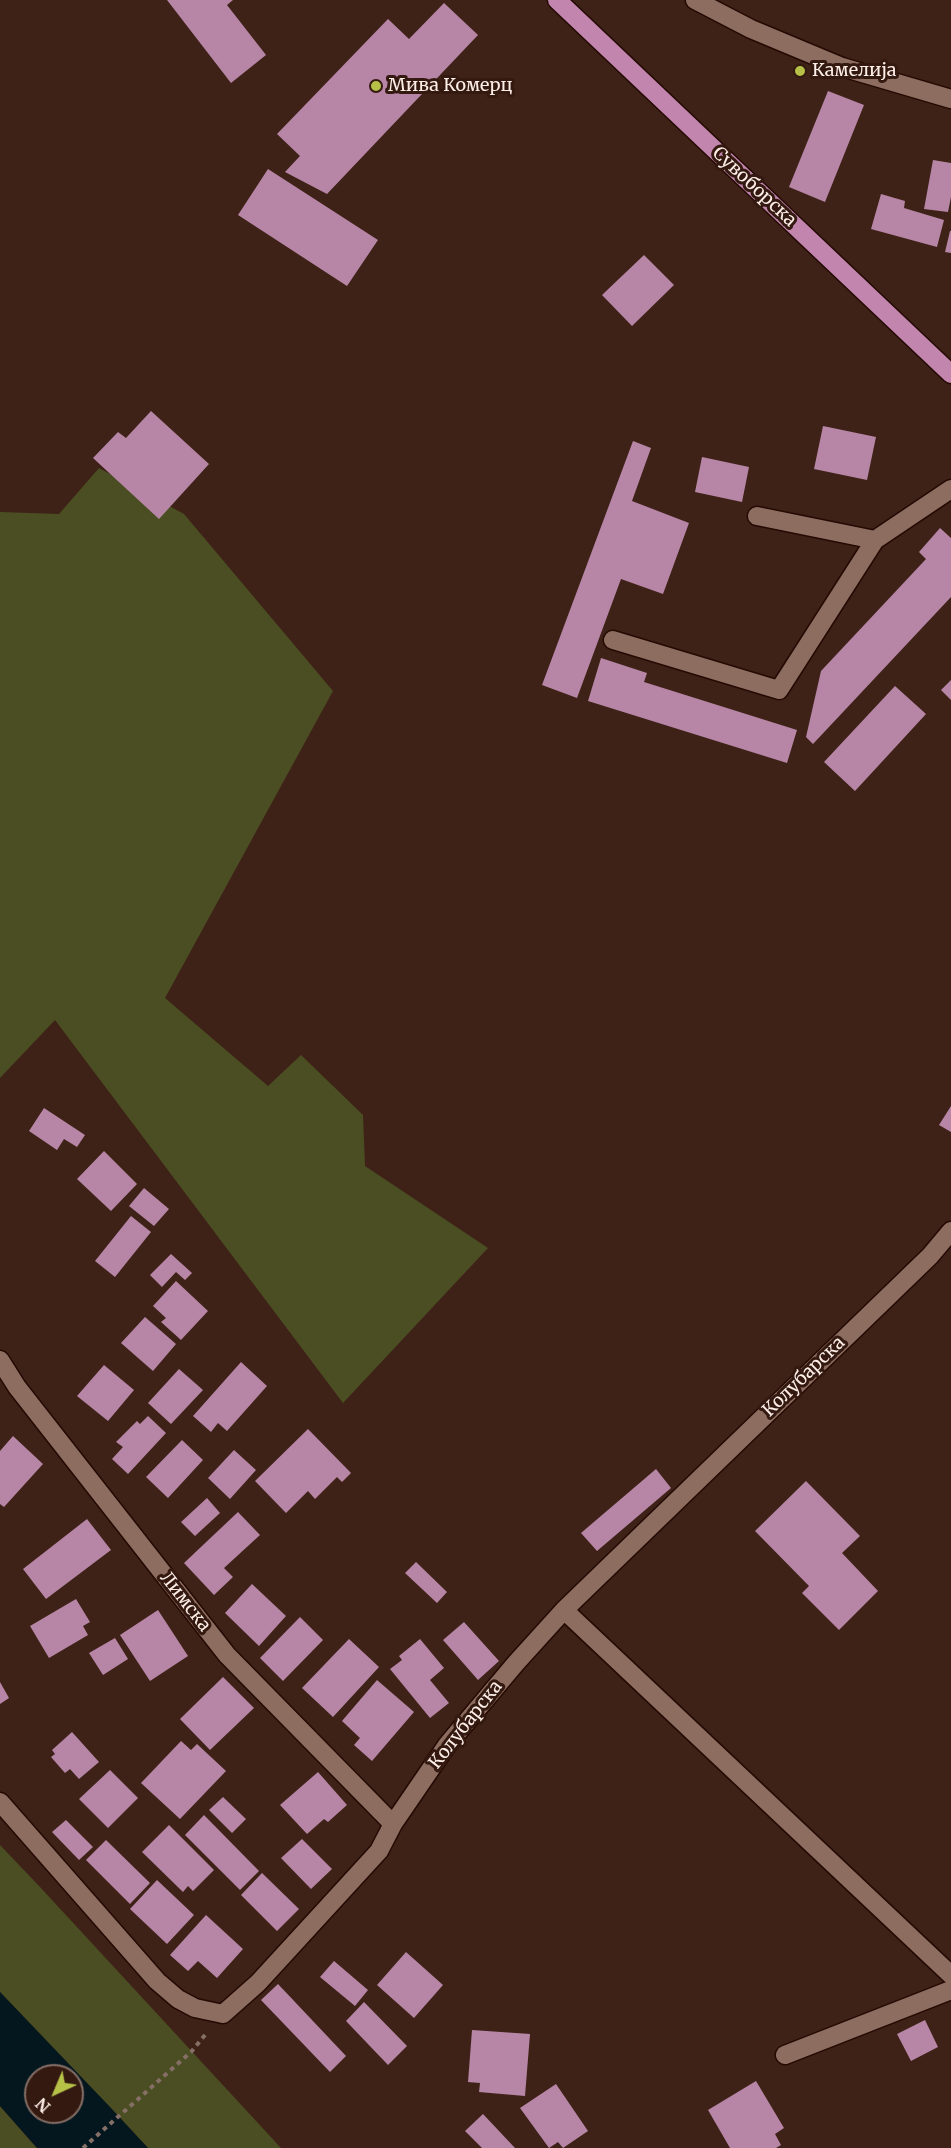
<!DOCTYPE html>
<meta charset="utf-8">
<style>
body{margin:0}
#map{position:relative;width:951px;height:2148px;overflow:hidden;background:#3e2218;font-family:Merriweather,serif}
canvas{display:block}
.north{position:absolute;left:24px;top:2064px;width:60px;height:60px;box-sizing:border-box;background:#33190f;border:2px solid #846e66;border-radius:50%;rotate:224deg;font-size:16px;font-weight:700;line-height:24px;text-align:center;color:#fdeee8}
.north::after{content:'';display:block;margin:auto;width:21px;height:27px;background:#b7c148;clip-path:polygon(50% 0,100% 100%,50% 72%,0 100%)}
</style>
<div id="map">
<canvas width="951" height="2148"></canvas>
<div class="north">N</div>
</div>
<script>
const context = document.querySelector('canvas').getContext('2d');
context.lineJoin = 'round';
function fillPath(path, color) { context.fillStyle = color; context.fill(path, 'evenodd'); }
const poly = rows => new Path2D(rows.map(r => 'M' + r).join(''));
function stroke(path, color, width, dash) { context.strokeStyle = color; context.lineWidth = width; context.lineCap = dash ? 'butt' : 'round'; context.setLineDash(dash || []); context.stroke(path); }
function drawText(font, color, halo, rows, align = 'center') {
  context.font = font + ' Merriweather,serif'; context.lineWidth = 6; context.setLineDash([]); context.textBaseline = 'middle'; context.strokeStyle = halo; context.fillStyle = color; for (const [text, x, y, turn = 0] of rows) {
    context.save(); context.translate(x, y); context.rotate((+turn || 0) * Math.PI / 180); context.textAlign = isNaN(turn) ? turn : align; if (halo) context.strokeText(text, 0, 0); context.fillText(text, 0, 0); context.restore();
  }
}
const green = poly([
 [99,468,184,514,333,691,165,998,268,1086,301,1055,363,1115,365,1166,488,1248,343,1403,55,1020,0,1078,0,512,59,514],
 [0,1845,40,1887,281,2148,148,2148,0,1992],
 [0,2106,37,2148,0,2148]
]);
const water = poly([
 [0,1992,111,2108,148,2148,37,2148,0,2106],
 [36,2076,72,2076,72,2112,36,2112]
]);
const building = poly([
 [167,0,233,0,227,5,266,55,231,83],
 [444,3,478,35,327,194,285,172,300,156,277,134,388,19,409,39],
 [828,91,864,105,825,202,789,187],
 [933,160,951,163,951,197,948,212,924,209],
 [268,169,378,240,347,286,238,215],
 [881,194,905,201,904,208,944,220,937,247,871,229],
 [950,231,951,231,951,253,945,252],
 [644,255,674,285,632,326,602,295],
 [151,411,209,464,159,519,93,458,118,432,126,438],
 [823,426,876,437,867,480,814,469],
 [633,441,651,448,632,501,689,523,663,594,621,579,577,698,542,685],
 [702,457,749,467,742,502,695,492],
 [940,528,951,538,951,597,813,744,806,737,821,671,926,559,919,552],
 [601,658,647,673,644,682,797,730,787,763,588,701],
 [951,680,951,700,941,690],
 [895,686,926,714,855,791,824,762],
 [951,1106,951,1132,939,1125],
 [44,1108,85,1135,77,1147,64,1139,57,1150,29,1131],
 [104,1151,137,1184,111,1211,77,1179],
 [144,1188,169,1209,154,1226,129,1206],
 [131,1216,151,1232,115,1277,95,1261],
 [171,1254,192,1273,185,1280,176,1272,162,1287,150,1275],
 [176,1281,208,1311,181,1340,161,1322,166,1318,153,1306],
 [145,1317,176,1344,153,1371,121,1343],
 [241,1362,267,1386,227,1431,218,1423,211,1432,193,1416],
 [104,1365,134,1390,108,1421,77,1396],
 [179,1369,203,1390,171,1424,148,1403],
 [148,1416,166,1433,128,1474,112,1459,123,1447,116,1442,137,1421,140,1424],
 [308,1429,351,1473,342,1482,337,1477,315,1499,308,1491,286,1513,255,1481],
 [13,1436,43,1464,4,1507,0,1504,0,1451],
 [182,1440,203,1460,168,1498,146,1477],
 [234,1450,256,1470,230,1499,208,1478],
 [656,1469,671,1488,597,1551,581,1533],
 [806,1481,860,1536,842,1553,878,1591,839,1630,802,1593,809,1586,755,1531],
 [207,1498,220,1513,195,1536,181,1522],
 [238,1512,260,1535,224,1568,233,1577,214,1595,184,1563],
 [87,1519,111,1550,46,1599,23,1569],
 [416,1562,447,1592,437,1603,405,1573],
 [252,1584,286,1616,259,1646,225,1613],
 [76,1599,90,1622,83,1626,88,1635,49,1658,30,1626],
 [158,1610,188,1656,150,1681,120,1635],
 [300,1617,323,1640,283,1681,260,1658],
 [464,1622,499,1661,478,1680,443,1640],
 [115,1638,128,1659,103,1675,89,1653],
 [349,1639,379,1667,333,1717,302,1688],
 [420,1639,444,1668,430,1680,449,1703,430,1718,390,1669,402,1660,399,1656],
 [223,1677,254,1708,210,1750,180,1719],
 [377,1680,414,1712,372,1761,354,1745,360,1738,342,1721],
 [0,1682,9,1698,0,1704],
 [72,1732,99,1762,79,1779,70,1769,65,1773,51,1757,55,1754,52,1750],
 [181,1741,191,1750,197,1744,226,1771,180,1819,141,1783],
 [110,1770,138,1798,108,1828,79,1799],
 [318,1772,347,1805,328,1822,324,1819,307,1834,280,1805],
 [223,1797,246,1819,232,1833,209,1810],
 [204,1815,259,1871,240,1890,185,1835],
 [66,1820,93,1847,79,1860,52,1832],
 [169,1825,214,1870,193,1891,188,1886,183,1892,142,1852],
 [302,1839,332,1869,311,1889,281,1858],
 [106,1840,150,1883,130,1904,86,1860],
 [262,1873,299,1909,277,1931,241,1895],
 [157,1880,194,1915,167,1944,130,1909],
 [206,1915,243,1949,217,1978,198,1961,188,1971,170,1955],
 [406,1952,443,1985,414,2018,377,1985],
 [334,1961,368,1990,355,2006,320,1977],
 [278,1984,346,2056,330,2072,261,2000],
 [364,2002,407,2046,388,2065,346,2021],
 [925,2020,938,2047,911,2061,897,2034],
 [472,2030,530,2034,525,2096,479,2092,480,2083,468,2082],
 [756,2081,784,2128,775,2134,781,2145,776,2148,730,2148,708,2110],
 [556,2084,588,2131,563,2148,558,2142,549,2148,520,2108],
 [483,2114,515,2148,482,2148,465,2131]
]);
const path = poly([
 [83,2148,191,2052,205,2035]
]);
const minor = poly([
 [695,0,751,29,842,67,951,99],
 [757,516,875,540],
 [613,640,779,690,875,540,951,489],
 [0,1360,17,1387,227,1655,393,1824],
 [564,1610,951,1975],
 [0,1802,157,1981,178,1999,195,2008,223,2014,258,1983,379,1851,393,1824,447,1745,516,1663,564,1610,930,1256,951,1231],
 [785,2055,951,1990]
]);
const major = poly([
 [557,0,951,374]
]);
const markers = [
 [800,71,6,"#b7c148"],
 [376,86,6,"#b7c148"]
];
const poiNames = [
 ["Камелија",812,71],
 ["Мива Комерц",388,86]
];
const streetNames = [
 ["Сувоборска",754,187,43],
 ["Колубарска",804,1377,-44],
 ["Лимска",185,1602,52],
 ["Колубарска",466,1725,-52]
];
fillPath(green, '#4b4e22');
fillPath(water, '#04171e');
fillPath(building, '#b786a6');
stroke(minor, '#240a03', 21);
stroke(major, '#240a03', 21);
stroke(path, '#866f67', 4, [4.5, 4.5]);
stroke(minor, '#8e6d61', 18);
stroke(major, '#c185ae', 18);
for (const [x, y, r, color] of markers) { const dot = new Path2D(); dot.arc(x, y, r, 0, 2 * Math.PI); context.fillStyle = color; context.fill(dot); stroke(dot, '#33190f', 2); }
drawText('18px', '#fdeee8', '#33190f', poiNames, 'left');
drawText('18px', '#fdeee8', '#33190f', streetNames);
</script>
